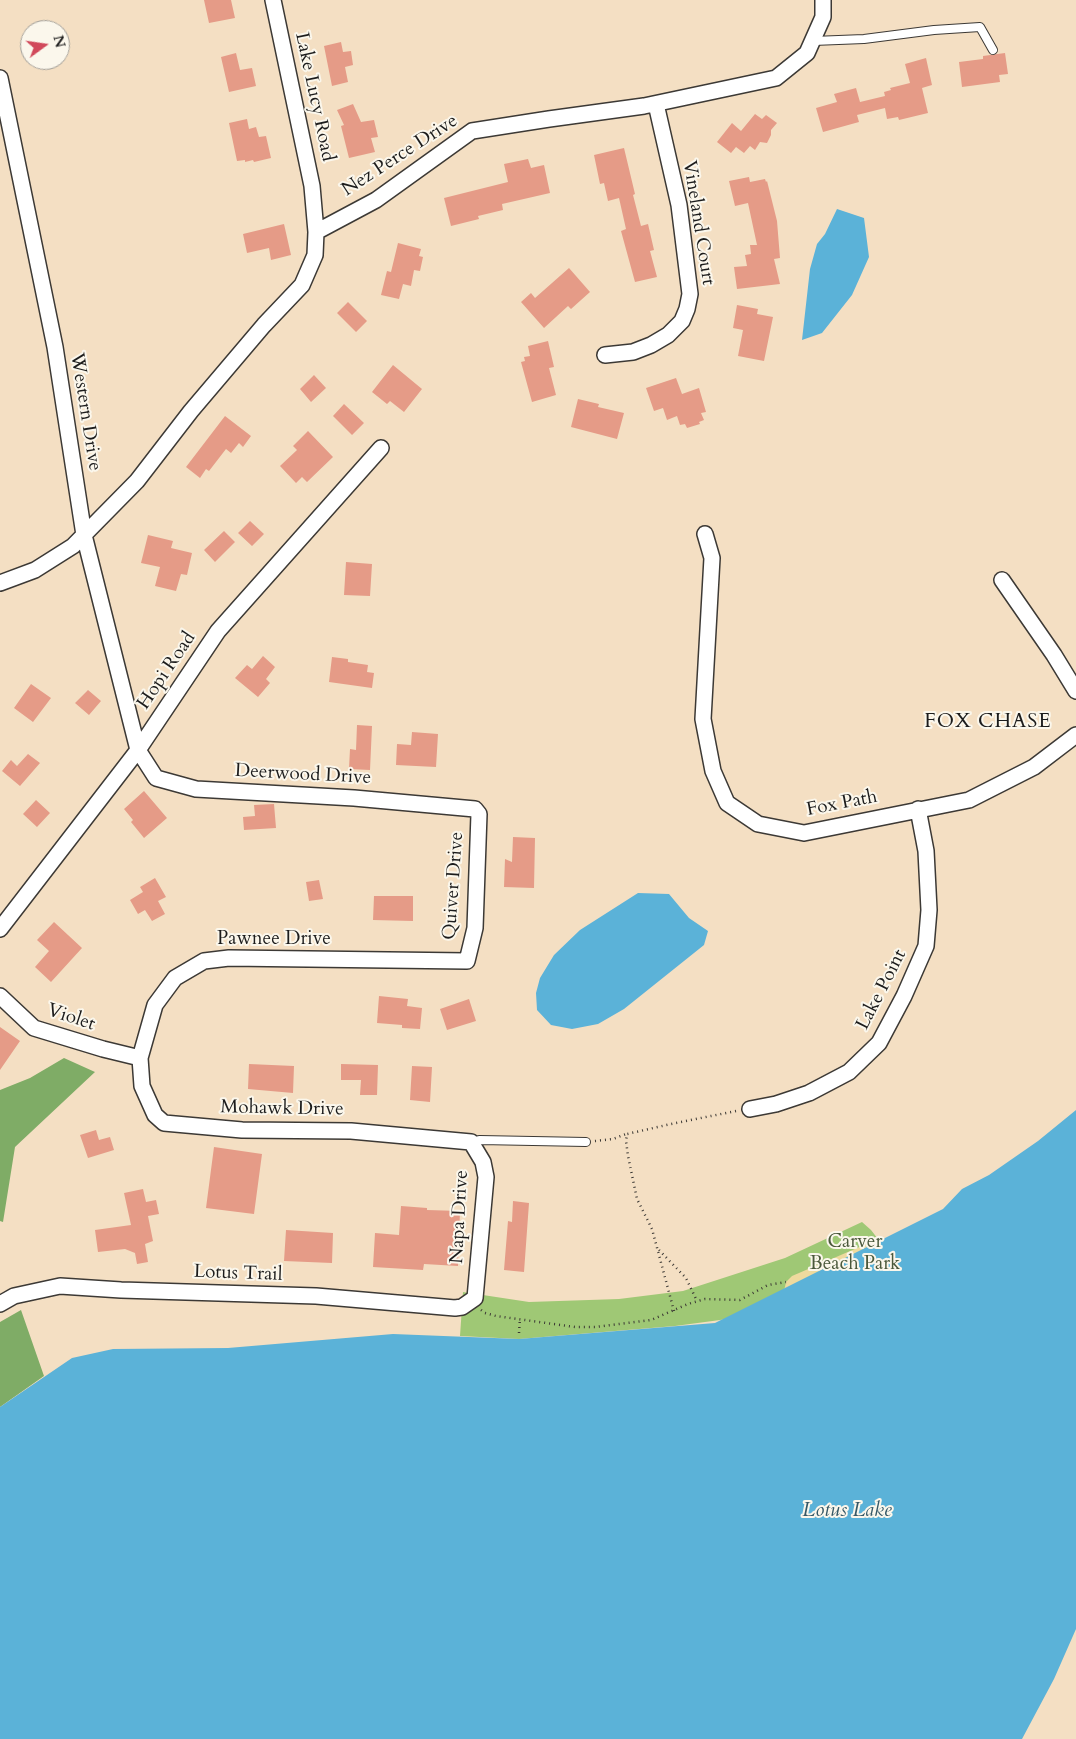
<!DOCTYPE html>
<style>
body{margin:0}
#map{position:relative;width:1076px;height:1739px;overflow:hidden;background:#f4dfc3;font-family:Cardo,serif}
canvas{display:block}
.north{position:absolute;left:20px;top:20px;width:50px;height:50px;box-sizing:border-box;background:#fbf7ec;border:1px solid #a29f99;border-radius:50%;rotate:76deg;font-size:14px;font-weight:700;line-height:20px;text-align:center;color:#1c1c1c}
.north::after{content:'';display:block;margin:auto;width:18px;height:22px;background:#d1495b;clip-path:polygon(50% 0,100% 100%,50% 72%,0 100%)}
</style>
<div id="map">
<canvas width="1076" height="1739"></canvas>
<div class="north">N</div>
</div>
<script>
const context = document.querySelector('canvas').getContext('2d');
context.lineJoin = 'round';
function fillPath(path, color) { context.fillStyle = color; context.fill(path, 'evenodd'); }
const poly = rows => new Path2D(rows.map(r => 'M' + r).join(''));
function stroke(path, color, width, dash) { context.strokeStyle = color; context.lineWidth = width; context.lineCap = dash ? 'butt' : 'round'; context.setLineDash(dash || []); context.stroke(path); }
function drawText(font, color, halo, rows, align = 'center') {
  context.font = font + ' Cardo,serif'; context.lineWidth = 4; context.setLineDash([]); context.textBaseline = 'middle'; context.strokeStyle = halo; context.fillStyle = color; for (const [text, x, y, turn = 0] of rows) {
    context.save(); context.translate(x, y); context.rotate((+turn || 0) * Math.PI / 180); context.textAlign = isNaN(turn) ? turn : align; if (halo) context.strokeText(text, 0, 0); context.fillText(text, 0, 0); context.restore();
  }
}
const green = poly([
 [862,1222,871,1230,888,1252,735,1318,675,1326,519,1339,460,1336,463,1292,529,1302,619,1299,683,1291,785,1258]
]);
const forest = poly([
 [64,1058,95,1072,15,1147,3,1222,0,1221,0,1090,30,1078],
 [21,1310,44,1376,0,1407,0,1322]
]);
const sand = poly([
 [878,1239,888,1252,783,1296,786,1282,792,1276]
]);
const water = poly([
 [837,209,864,218,869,257,852,295,822,333,802,340,810,269,817,244,825,234],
 [638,893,669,894,689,918,708,931,704,945,624,1009,598,1024,572,1029,551,1025,537,1010,536,993,540,978,554,955,580,930],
 [1076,1110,1076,1629,1054,1679,1022,1739,0,1739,0,1407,72,1358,113,1349,228,1348,393,1334,519,1339,715,1323,943,1209,962,1189,989,1175,1038,1141]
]);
const building = poly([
 [204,0,231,0,235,18,209,23],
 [341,42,343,52,351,51,353,65,345,67,348,82,332,86,324,46],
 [236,53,240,70,252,68,256,86,229,92,221,57],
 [1005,53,1008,74,999,75,1000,82,962,87,959,62,983,59,983,56],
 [926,58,932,85,922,88,928,113,899,120,898,117,887,119,885,108,857,115,859,122,823,132,816,108,837,102,834,94,856,88,860,102,885,96,884,92,891,90,890,88,910,83,905,64],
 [353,104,361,122,374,120,378,137,371,138,375,152,349,158,341,126,344,125,337,110],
 [755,114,762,119,766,115,777,123,771,130,771,135,767,143,760,142,755,150,750,146,744,153,736,147,731,153,717,142,732,123,741,131],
 [247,119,249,129,256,127,259,137,266,136,271,158,254,162,253,160,245,162,245,160,237,161,229,123],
 [624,148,635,194,633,195,641,226,648,224,654,250,650,251,657,277,635,282,621,231,626,229,619,198,608,201,604,183,600,184,594,155],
 [528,159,531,168,544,165,550,193,502,204,503,210,478,216,479,219,451,226,444,198,508,182,504,164],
 [749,177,750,182,765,179,766,182,767,181,777,221,780,258,774,259,780,284,737,289,734,267,747,266,745,255,751,254,750,245,757,245,748,203,735,206,729,181],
 [284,224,291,255,271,260,269,248,247,253,243,234],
 [398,243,421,249,419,256,423,257,420,271,414,270,411,286,403,284,399,299,381,295,387,271,391,272],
 [569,268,590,292,571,309,568,306,544,328,521,302,531,293,535,298],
 [348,302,367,321,356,332,337,313],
 [737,305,758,309,757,314,773,317,764,361,738,356,743,330,733,328],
 [548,341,554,367,549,368,556,395,532,402,521,362,525,361,524,357,530,356,528,346],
 [393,365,422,389,404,412,390,401,387,404,372,392],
 [314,375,326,388,311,402,300,389],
 [676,378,682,394,699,388,706,412,701,413,704,420,699,422,700,424,687,428,685,424,680,425,677,416,667,420,663,408,654,411,646,388],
 [578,399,599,404,598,407,624,413,617,439,571,427],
 [344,404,364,423,352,435,333,416],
 [225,416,251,436,243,447,239,443,231,453,226,449,209,471,206,469,200,478,186,467],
 [308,431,333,457,307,482,302,477,296,483,280,466,297,450,293,446],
 [250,521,264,534,252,546,238,533],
 [224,531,235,542,215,562,204,550],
 [148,535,173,541,171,548,192,553,187,575,181,574,176,591,155,586,160,567,141,563],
 [346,562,372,564,370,596,344,595],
 [263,656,275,667,266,679,270,683,258,697,235,678,247,665,252,669],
 [332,657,348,659,348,662,368,665,367,672,374,673,372,688,329,682],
 [31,684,51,698,33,722,14,708],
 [88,690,101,701,89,715,75,703],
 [357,725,372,726,370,770,349,769,350,749,356,750],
 [412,732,438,734,436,767,396,765,397,744,411,745],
 [28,754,40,763,20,786,2,771,11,760,17,766],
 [144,791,167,818,144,838,131,822,133,820,124,809],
 [36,800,50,813,37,827,23,814],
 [274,804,276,828,244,830,243,817,255,816,254,805],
 [513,837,535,838,534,888,504,887,505,859,512,862],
 [155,878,166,897,158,901,165,914,152,921,145,910,138,914,130,900,143,892,140,887],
 [319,880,323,899,309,901,306,882],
 [374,896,413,896,413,921,373,920],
 [54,922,82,948,51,982,35,967,49,951,37,940],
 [379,996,408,999,407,1006,422,1008,420,1029,402,1028,402,1025,377,1023],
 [469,999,476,1021,447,1030,440,1009],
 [0,1027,20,1041,0,1070],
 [249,1064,294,1066,293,1093,248,1089],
 [341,1064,378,1065,377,1095,360,1095,361,1080,341,1080],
 [412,1066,432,1067,430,1102,410,1100],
 [96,1130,99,1140,110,1137,114,1150,88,1158,80,1135],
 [214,1147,262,1154,254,1214,206,1208],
 [143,1189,146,1202,156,1200,159,1214,148,1216,153,1241,145,1244,148,1262,137,1264,135,1253,125,1249,98,1252,95,1230,131,1225,124,1193],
 [513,1201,529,1203,524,1272,504,1270,508,1221,512,1222],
 [401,1206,427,1208,427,1210,460,1211,458,1266,424,1264,423,1270,373,1267,375,1233,399,1235],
 [286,1230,333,1233,332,1263,284,1261]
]);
const path = poly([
 [595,1141,613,1139,626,1134],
 [659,1250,686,1278,697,1301],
 [481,1310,485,1313,496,1316,575,1327,595,1327,651,1320,688,1304,705,1299,740,1300,768,1285,786,1282],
 [674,1311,652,1229,637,1199,628,1156,626,1141,627,1134,671,1124,736,1111],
 [519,1333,520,1318]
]);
const lane = poly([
 [813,41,864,39,934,30,980,27,993,50],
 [471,1142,480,1140,586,1142]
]);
const street = poly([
 [273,0,312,186,316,232],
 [0,78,55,347,84,535,138,750,156,778,196,789,354,798,475,809,479,814,475,928,467,961,229,958,204,961,175,978,155,1005,140,1058,142,1086,155,1115,164,1123,242,1130,351,1131,471,1142,483,1162,486,1177,475,1298,462,1307,455,1308,316,1296,121,1290,60,1286,14,1296,0,1304],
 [605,355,633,352,651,345,668,335,682,321,687,309,690,294,679,205,656,104],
 [705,534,712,558,703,719,713,771,727,803,758,824,804,833,969,800,1034,767,1076,735],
 [1002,580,1054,655,1076,691],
 [0,583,35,570,73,546,137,481,191,411,264,325,302,285,315,255,316,232,376,200,472,131,549,119,644,106,776,78,807,53,823,17,823,0],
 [0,929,138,750,218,631,381,448],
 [0,996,34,1028,103,1049,140,1058],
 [750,1109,776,1104,809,1093,849,1072,879,1043,904,996,926,946,929,910,926,851,918,809]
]);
const streetNames = [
 ["Lake Lucy Road",314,97,78],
 ["Nez Perce Drive",400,156,-33],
 ["Vineland Court",698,223,81],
 ["Western Drive",85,412,81],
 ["Hopi Road",167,671,-56],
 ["Deerwood Drive",303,775,3],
 ["Fox Path",842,804,-11],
 ["Quiver Drive",454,886,-86],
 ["Pawnee Drive",274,940],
 ["Lake Point",882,990,-63],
 ["Violet",71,1018,18],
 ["Mohawk Drive",282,1109,1],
 ["Napa Drive",460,1217,-87],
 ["Lotus Trail",238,1274,2]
];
const parkNames = [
 ["Carver",855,1243],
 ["Beach Park",855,1265]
];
const neighbourhoodNames = [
 ["FOX CHASE",988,722]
];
const waterNames = [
 ["Lotus Lake",847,1511]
];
fillPath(green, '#9fc875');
fillPath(forest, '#7fac66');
fillPath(sand, '#eeda9e');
fillPath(water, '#5bb2d8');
fillPath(building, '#e59b87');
stroke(lane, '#3c3935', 10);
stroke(street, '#3c3935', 18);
stroke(path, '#3c3935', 2.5, [1, 4]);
stroke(lane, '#fff', 8);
stroke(street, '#fff', 15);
drawText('19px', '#1c1c1c', '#fbf7ec', streetNames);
drawText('19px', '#4a583b', '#fbf7ec', parkNames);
context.letterSpacing = '1px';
drawText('20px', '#1c1c1c', '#fbf7ec', neighbourhoodNames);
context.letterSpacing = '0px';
drawText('italic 20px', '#355867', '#fbf7ec', waterNames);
</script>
